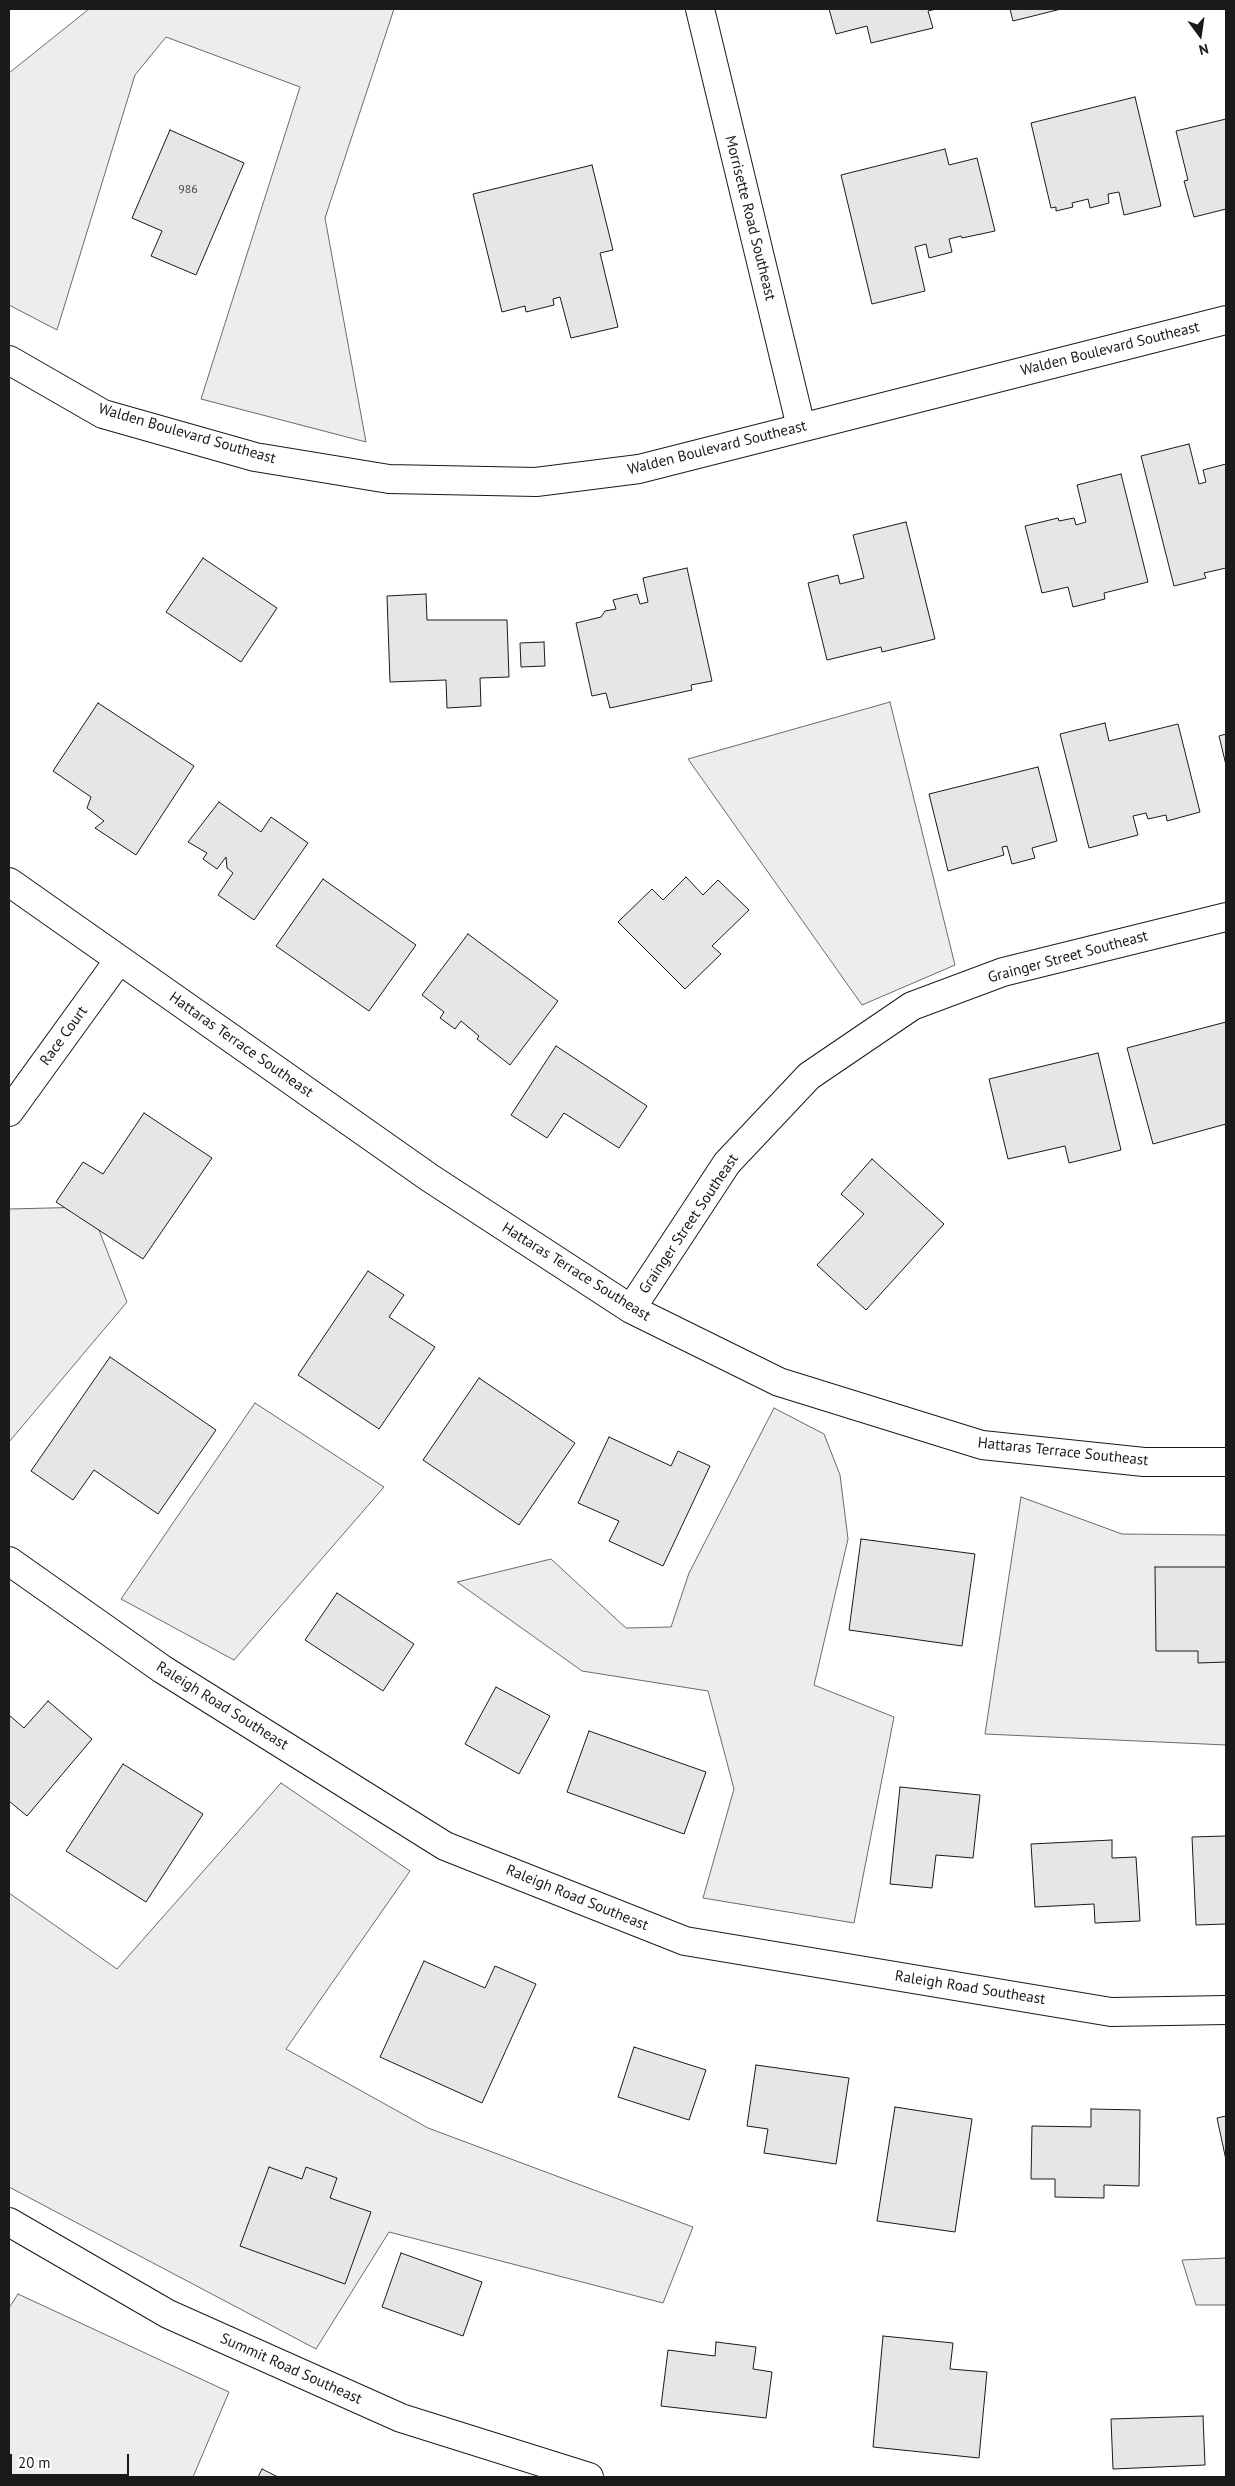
<!DOCTYPE html>
<style>
body{margin:0}
#map{position:relative;width:1235px;height:2486px;overflow:hidden;background:#fff;font-family:"PT Sans",sans-serif}
canvas{display:block}
.frame{position:absolute;inset:0;border:10px solid #1a1a1a;pointer-events:none}
.north{position:absolute;left:1175px;top:10px;width:50px;height:50px;-webkit-text-stroke:4px #fff;paint-order:stroke;rotate:166deg;font-size:14px;font-weight:700;line-height:20px;text-align:center;color:#1a1a1a}
.north::after{content:'';display:block;margin:auto;width:18px;height:22px;background:#1a1a1a;clip-path:polygon(50% 0,100% 100%,50% 72%,0 100%)}
.scale{position:absolute;left:10px;top:2454px;width:119px;height:22px;box-sizing:border-box;border:2px solid #1a1a1a;border-top:0;padding-left:6px;font-size:15px;line-height:18px;white-space:nowrap;color:#1a1a1a;-webkit-text-stroke:4px #fff;paint-order:stroke}
</style>
<div id="map">
<canvas width="1235" height="2486"></canvas>
<div class="frame"></div>
<div class="north">N</div>
<div class="scale">20 m</div>
</div>
<script>
const context = document.querySelector('canvas').getContext('2d');
context.lineJoin = 'round';
function fillPath(path, color) { context.fillStyle = color; context.fill(path, 'evenodd'); }
const poly = rows => new Path2D(rows.map(r => 'M' + r).join(''));
function stroke(path, color, width, dash) { context.strokeStyle = color; context.lineWidth = width; context.lineCap = dash ? 'butt' : 'round'; context.setLineDash(dash || []); context.stroke(path); }
function drawText(font, color, halo, rows, align = 'center') {
  context.font = font + ' "PT Sans",sans-serif'; context.lineWidth = 4; context.setLineDash([]); context.textBaseline = 'middle'; context.strokeStyle = halo; context.fillStyle = color; for (const [text, x, y, turn = 0] of rows) {
    context.save(); context.translate(x, y); context.rotate((+turn || 0) * Math.PI / 180); context.textAlign = isNaN(turn) ? turn : align; if (halo) context.strokeText(text, 0, 0); context.fillText(text, 0, 0); context.restore();
  }
}
const built = poly([
 [89,9,394,9,325,218,366,442,201,399,300,87,166,37,135,75,57,330,9,305,9,73,89,9],
 [890,702,955,965,862,1005,688,759,890,702],
 [90,1207,127,1302,9,1442,9,1209,90,1207],
 [255,1403,384,1487,234,1660,121,1599,255,1403],
 [774,1408,824,1434,840,1475,848,1539,814,1685,894,1717,854,1923,703,1898,734,1789,708,1691,582,1671,457,1582,551,1559,626,1628,671,1627,689,1573,774,1408],
 [1021,1497,1122,1534,1226,1535,1226,1745,985,1734,1021,1497],
 [281,1783,410,1871,286,2049,428,2128,693,2227,663,2303,389,2232,316,2349,9,2187,9,1893,117,1969,281,1783],
 [1226,2258,1226,2305,1196,2305,1182,2260,1226,2258],
 [18,2294,229,2392,193,2477,9,2477,9,2308,18,2294]
]);
const building = poly([
 [829,9,936,9,928,11,933,28,871,43,867,26,836,34,829,9],
 [1010,9,1061,9,1013,21,1010,9],
 [1135,97,1161,206,1124,215,1119,192,1108,194,1109,203,1090,208,1088,199,1072,203,1073,207,1056,211,1056,207,1051,208,1031,123,1135,97],
 [1226,119,1226,209,1194,217,1184,181,1188,180,1176,131,1226,119],
 [170,130,244,163,196,275,151,256,162,231,132,218,170,130],
 [945,149,949,165,977,158,995,231,962,238,961,236,949,239,952,252,929,258,926,244,915,247,925,291,872,304,841,175,945,149],
 [592,165,613,250,600,253,618,327,571,338,560,297,553,299,554,305,526,312,525,306,502,312,473,194,592,165],
 [1189,444,1199,484,1206,482,1203,470,1226,464,1226,568,1204,573,1206,578,1174,586,1141,456,1189,444],
 [1121,474,1148,582,1104,593,1105,599,1073,607,1068,587,1042,593,1025,526,1058,518,1059,521,1074,518,1076,525,1086,522,1077,485,1121,474],
 [906,522,935,639,882,652,881,647,827,660,808,583,838,575,840,584,864,578,853,535,906,522],
 [203,558,277,608,241,662,166,612,203,558],
 [687,568,712,681,691,685,692,690,610,708,606,693,592,696,576,623,601,617,605,611,616,609,613,600,637,594,640,604,648,602,643,578,687,568],
 [426,594,427,620,507,620,509,677,480,678,481,706,447,708,446,680,390,682,387,596,426,594],
 [544,642,545,666,521,667,520,643,544,642],
 [98,703,194,766,136,855,95,828,104,821,87,808,91,797,53,771,98,703],
 [1105,723,1109,741,1178,724,1200,812,1167,821,1166,815,1148,819,1146,813,1133,816,1138,835,1089,848,1060,734,1105,723],
 [1226,734,1226,765,1219,736,1226,734],
 [1038,767,1057,841,1032,848,1035,858,1012,864,1007,846,1002,847,1004,855,948,871,929,794,1038,767],
 [219,802,261,832,271,817,308,843,254,920,218,895,233,873,227,868,226,857,217,869,203,859,207,853,188,842,219,802],
 [686,877,703,895,718,880,749,910,712,946,721,954,685,989,618,922,652,889,663,900,686,877],
 [323,879,416,945,369,1011,276,946,323,879],
 [468,934,558,1001,510,1065,477,1039,479,1036,461,1021,455,1029,440,1018,444,1012,422,995,468,934],
 [1226,1022,1226,1124,1153,1144,1127,1048,1226,1022],
 [556,1046,647,1106,619,1148,564,1113,547,1138,511,1115,556,1046],
 [1098,1053,1121,1150,1069,1163,1065,1146,1008,1159,989,1079,1098,1053],
 [144,1113,212,1158,143,1259,56,1202,83,1162,103,1174,144,1113],
 [872,1159,944,1224,866,1310,817,1265,864,1214,841,1194,872,1159],
 [368,1271,404,1295,389,1317,435,1347,379,1429,298,1375,368,1271],
 [110,1357,216,1430,158,1514,94,1470,73,1500,31,1471,110,1357],
 [479,1378,575,1443,519,1525,423,1460,479,1378],
 [609,1437,671,1466,678,1451,710,1466,663,1566,609,1541,619,1521,578,1503,609,1437],
 [861,1539,975,1554,962,1646,849,1630,861,1539],
 [1155,1567,1226,1567,1226,1662,1198,1663,1198,1651,1156,1651,1155,1567],
 [337,1593,414,1644,383,1691,305,1640,337,1593],
 [496,1687,550,1716,519,1774,465,1744,496,1687],
 [48,1701,92,1739,27,1816,9,1801,9,1715,24,1728,48,1701],
 [589,1731,706,1772,684,1834,567,1792,589,1731],
 [123,1764,203,1814,146,1902,66,1851,123,1764],
 [900,1787,980,1795,973,1858,936,1855,932,1888,890,1884,900,1787],
 [1226,1836,1226,1924,1196,1925,1192,1837,1226,1836],
 [1112,1840,1112,1858,1136,1857,1140,1921,1095,1923,1094,1904,1035,1907,1031,1844,1112,1840],
 [424,1961,485,1988,495,1966,536,1984,482,2103,380,2057,424,1961],
 [634,2047,706,2070,689,2120,618,2097,634,2047],
 [756,2065,849,2078,836,2164,764,2153,768,2129,747,2126,756,2065],
 [895,2107,972,2119,955,2232,877,2221,895,2107],
 [1091,2109,1140,2110,1139,2186,1104,2185,1104,2198,1055,2197,1055,2179,1031,2179,1032,2126,1091,2127,1091,2109],
 [1226,2116,1226,2160,1217,2118,1226,2116],
 [269,2167,302,2179,306,2167,337,2178,330,2198,371,2212,345,2284,240,2246,269,2167],
 [401,2253,482,2282,463,2336,382,2307,401,2253],
 [883,2336,953,2343,950,2369,987,2372,979,2458,873,2447,883,2336],
 [716,2342,756,2347,753,2369,772,2372,766,2418,661,2406,668,2350,715,2356,716,2342],
 [1203,2416,1205,2465,1113,2469,1111,2419,1203,2416],
 [262,2469,278,2477,258,2477,262,2469]
]);
const minor = poly([
 [700,9,801,427],
 [9,360,103,414,255,457,389,479,536,482,639,469,1226,320],
 [9,882,430,1178,631,1309,779,1382,982,1445,1144,1462,1226,1462],
 [9,1112,119,960],
 [631,1309,727,1163,809,1076,912,1006,1003,972,1226,917],
 [9,1561,162,1669,445,1846,685,1941,1111,2012,1226,2010],
 [9,2222,168,2314,401,2418,589,2477]
]);
const numberNames = [
 ["986",188,190]
];
const streetNames = [
 ["Morrisette Road Southeast",750,218,76],
 ["Walden Boulevard Southeast",1110,349,-14],
 ["Walden Boulevard Southeast",187,434,16],
 ["Walden Boulevard Southeast",717,448,-14],
 ["Grainger Street Southeast",1068,957,-15],
 ["Race Court",64,1036,-54],
 ["Hattaras Terrace Southeast",241,1045,35],
 ["Grainger Street Southeast",689,1224,-56],
 ["Hattaras Terrace Southeast",576,1272,32],
 ["Hattaras Terrace Southeast",1063,1452,6],
 ["Raleigh Road Southeast",222,1706,32],
 ["Raleigh Road Southeast",577,1898,22],
 ["Raleigh Road Southeast",970,1988,9],
 ["Summit Road Southeast",291,2369,24]
];
fillPath(built, '#ededed');
stroke(built, '#6a6a6a', 1);
fillPath(building, '#e6e6e6');
stroke(building, '#1a1a1a', 1);
stroke(minor, '#1a1a1a', 30);
stroke(minor, '#fff', 28);
drawText('12px', '#4d4d4d', null, numberNames);
drawText('15px', '#1a1a1a', '#fff', streetNames);
</script>
